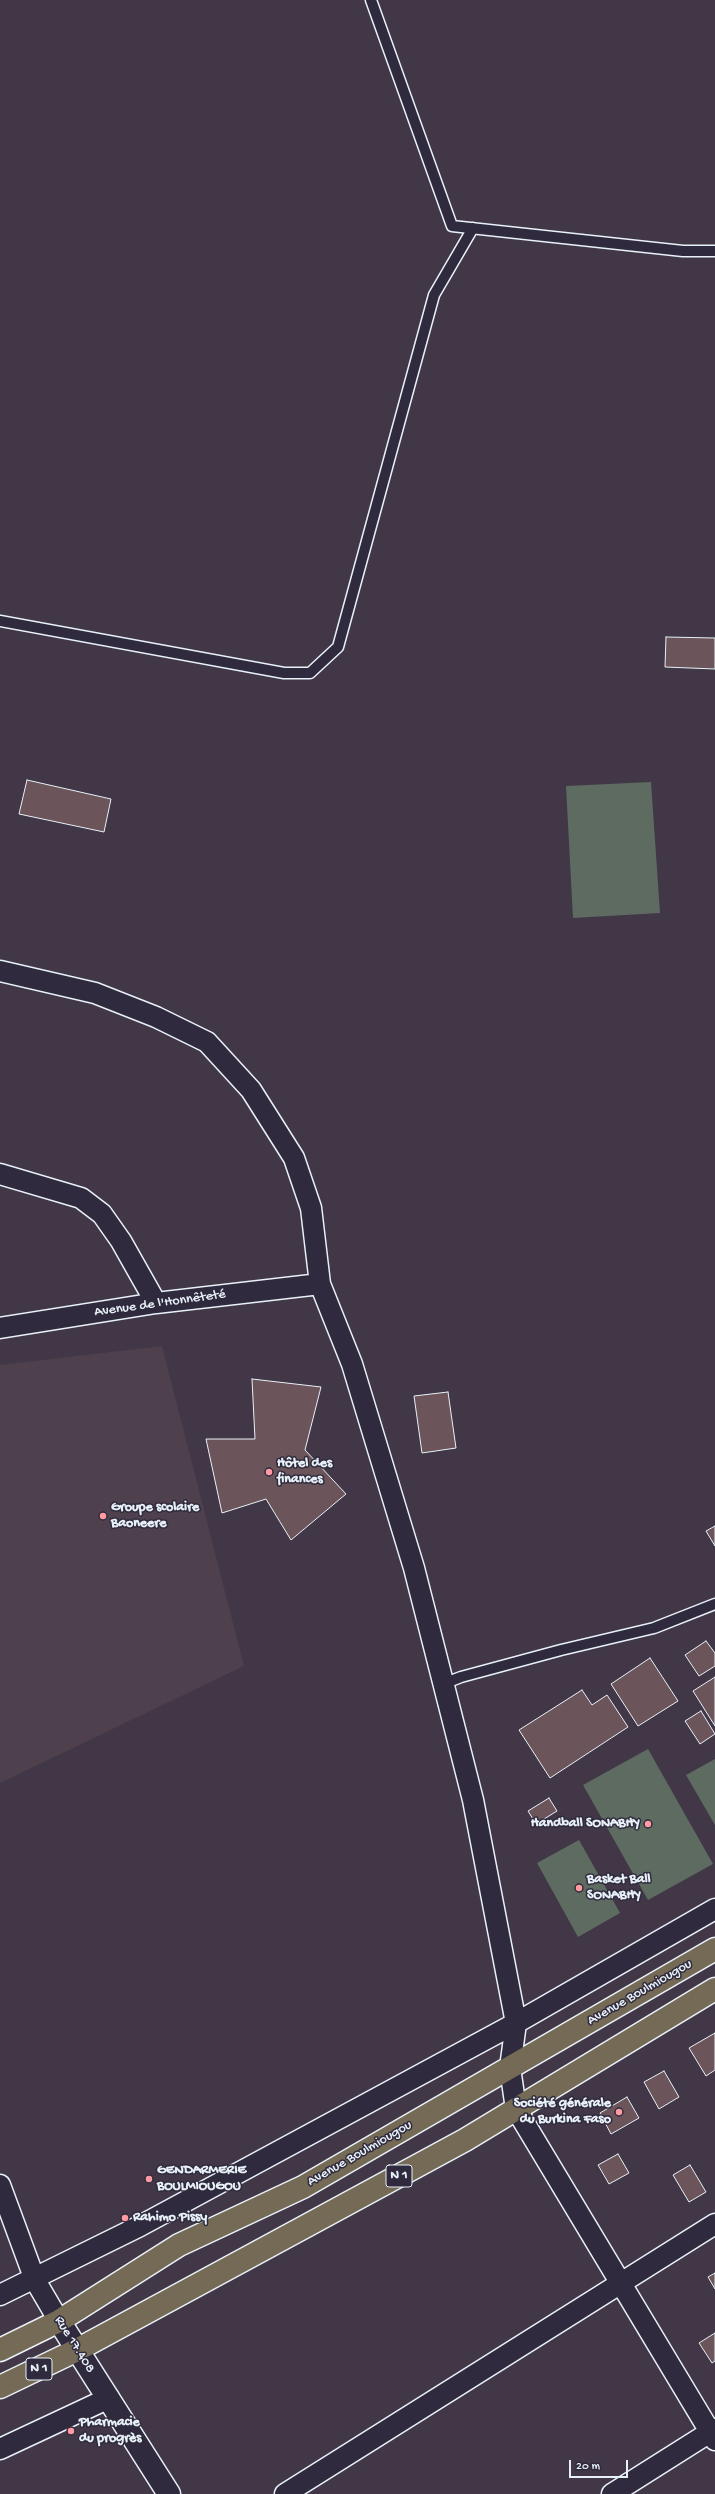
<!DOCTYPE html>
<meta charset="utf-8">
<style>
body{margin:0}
#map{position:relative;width:715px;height:2494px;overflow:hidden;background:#413746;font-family:"Gochi Hand",sans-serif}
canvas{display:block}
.scale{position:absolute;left:569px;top:2460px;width:59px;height:18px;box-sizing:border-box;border:2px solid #e8f1f8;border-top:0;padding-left:5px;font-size:12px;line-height:14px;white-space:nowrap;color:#e8f1f8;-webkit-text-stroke:3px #2f2a3d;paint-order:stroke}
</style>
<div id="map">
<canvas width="715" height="2494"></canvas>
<div class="scale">20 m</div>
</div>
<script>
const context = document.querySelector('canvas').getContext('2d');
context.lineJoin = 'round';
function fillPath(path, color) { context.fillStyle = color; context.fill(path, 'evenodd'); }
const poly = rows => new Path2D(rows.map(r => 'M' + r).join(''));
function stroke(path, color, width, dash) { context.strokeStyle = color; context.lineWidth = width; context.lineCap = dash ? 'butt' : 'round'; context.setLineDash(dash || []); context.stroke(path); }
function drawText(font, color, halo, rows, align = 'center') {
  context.font = font + ' "Gochi Hand",sans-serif'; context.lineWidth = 3; context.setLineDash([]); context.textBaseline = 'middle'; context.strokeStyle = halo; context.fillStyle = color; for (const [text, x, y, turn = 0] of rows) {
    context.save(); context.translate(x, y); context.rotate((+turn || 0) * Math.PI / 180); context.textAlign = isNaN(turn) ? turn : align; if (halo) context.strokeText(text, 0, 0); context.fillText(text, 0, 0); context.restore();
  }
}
const built = poly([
 [162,1346,244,1666,0,1783,0,1365]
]);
const green = poly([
 [651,782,660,913,573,918,566,786],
 [648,1749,713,1864,648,1900,583,1785],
 [715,1759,715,1825,686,1775],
 [579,1840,620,1913,578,1937,537,1863]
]);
const building = poly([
 [666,637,715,638,715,669,665,667,666,637],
 [27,780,111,799,104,832,19,814,27,780],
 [252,1379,321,1387,305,1450,346,1494,291,1540,266,1499,222,1513,206,1439,255,1439,252,1379],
 [448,1392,456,1448,422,1453,414,1396,448,1392],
 [715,1526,715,1546,706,1531,715,1526],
 [706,1641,715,1653,715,1666,699,1676,685,1655,706,1641],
 [650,1658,678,1701,638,1726,611,1684,650,1658],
 [715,1677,715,1726,693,1691,715,1677],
 [582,1690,592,1705,607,1695,628,1727,550,1778,519,1730,582,1690],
 [701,1711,715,1734,700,1744,685,1721,701,1711],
 [549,1798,557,1811,536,1824,528,1811,549,1798],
 [715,2033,715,2070,706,2076,689,2048,715,2033],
 [664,2071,679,2097,659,2109,644,2082,664,2071],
 [627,2097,639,2118,611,2134,600,2113,627,2097],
 [618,2154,629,2173,609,2184,598,2165,618,2154],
 [690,2165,706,2192,689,2202,673,2175,690,2165],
 [715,2273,715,2289,708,2277,715,2273],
 [715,2333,715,2361,712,2363,699,2343,715,2333]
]);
const lane = poly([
 [371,0,452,226,683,251,715,251],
 [0,621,284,673,310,673,338,647,434,295,473,228],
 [443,1684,461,1677,561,1650,654,1628,715,1604]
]);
const street = poly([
 [0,971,95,993,156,1017,207,1042,251,1090,294,1158,311,1208,320,1284,352,1364,414,1568,473,1800,516,2023,510,2068,516,2109,715,2440],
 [0,1174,81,1198,102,1214,121,1241,156,1303],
 [0,1328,156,1303,320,1284],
 [0,2185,35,2280,59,2321],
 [0,2295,140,2226,516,2023,715,1909],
 [0,2449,109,2398],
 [285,2494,715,2224],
 [612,2494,715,2429]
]);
const secondary = poly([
 [59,2321,169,2494]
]);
const highway = poly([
 [0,2350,59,2321,179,2245,303,2187,715,1949],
 [0,2387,77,2350,465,2140,715,1989]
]);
const markers = [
 [269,1472,4,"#ff9aa2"],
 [103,1516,4,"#ff9aa2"],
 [648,1824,4,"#ff9aa2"],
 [579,1888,4,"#ff9aa2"],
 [619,2112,4,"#ff9aa2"],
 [149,2179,4,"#ff9aa2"],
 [125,2218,4,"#ff9aa2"],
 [71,2431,4,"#ff9aa2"]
];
const shields = [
 [399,2176,26],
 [39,2369,26]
];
const shieldNames = [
 ["N 1",399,2176],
 ["N 1",39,2369]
];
const streetNames = [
 ["Avenue de l'Honnêteté",160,1304,-8],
 ["Avenue Boulmiougou",640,1993,-30],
 ["Avenue Boulmiougou",360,2154,-30],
 ["Rue 17.408",74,2345,58]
];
const poiNames = [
 ["Hôtel des",277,1464],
 ["finances",277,1480],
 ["Groupe scolaire",111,1508],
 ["Baoneere",111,1524],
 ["Handball SONABHY",640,1824,"right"],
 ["Basket Ball",587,1880],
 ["SONABHY",587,1896],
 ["Société générale",611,2104,"right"],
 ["du Burkina Faso",611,2120,"right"],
 ["GENDARMERIE",157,2171],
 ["BOULMIOUGOU",157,2187],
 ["Rahimo Pissy",133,2218],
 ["Pharmacie",79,2423],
 ["du progrès",79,2439]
];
fillPath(built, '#4e404c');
fillPath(green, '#5d6b61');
fillPath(building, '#6b555a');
stroke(building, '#e8f1f8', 1);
stroke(lane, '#e8f1f8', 13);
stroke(street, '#e8f1f8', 23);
stroke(secondary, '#e8f1f8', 25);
stroke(highway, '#e8f1f8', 25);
stroke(lane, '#2f2a3d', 10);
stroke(street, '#2f2a3d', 20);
stroke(secondary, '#2f2a3d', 22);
stroke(highway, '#756a55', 22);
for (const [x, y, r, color] of markers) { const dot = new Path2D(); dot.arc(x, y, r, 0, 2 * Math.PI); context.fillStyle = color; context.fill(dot); stroke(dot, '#2f2a3d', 1.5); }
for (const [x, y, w] of shields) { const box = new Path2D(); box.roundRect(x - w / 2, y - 11, w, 22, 3); context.fillStyle = '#2f2a3d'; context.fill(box); stroke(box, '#e8f1f8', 1); }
drawText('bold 13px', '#e8f1f8', null, shieldNames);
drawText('14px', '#e8f1f8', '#2f2a3d', streetNames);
drawText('bold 14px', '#e8f1f8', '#2f2a3d', poiNames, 'left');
</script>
